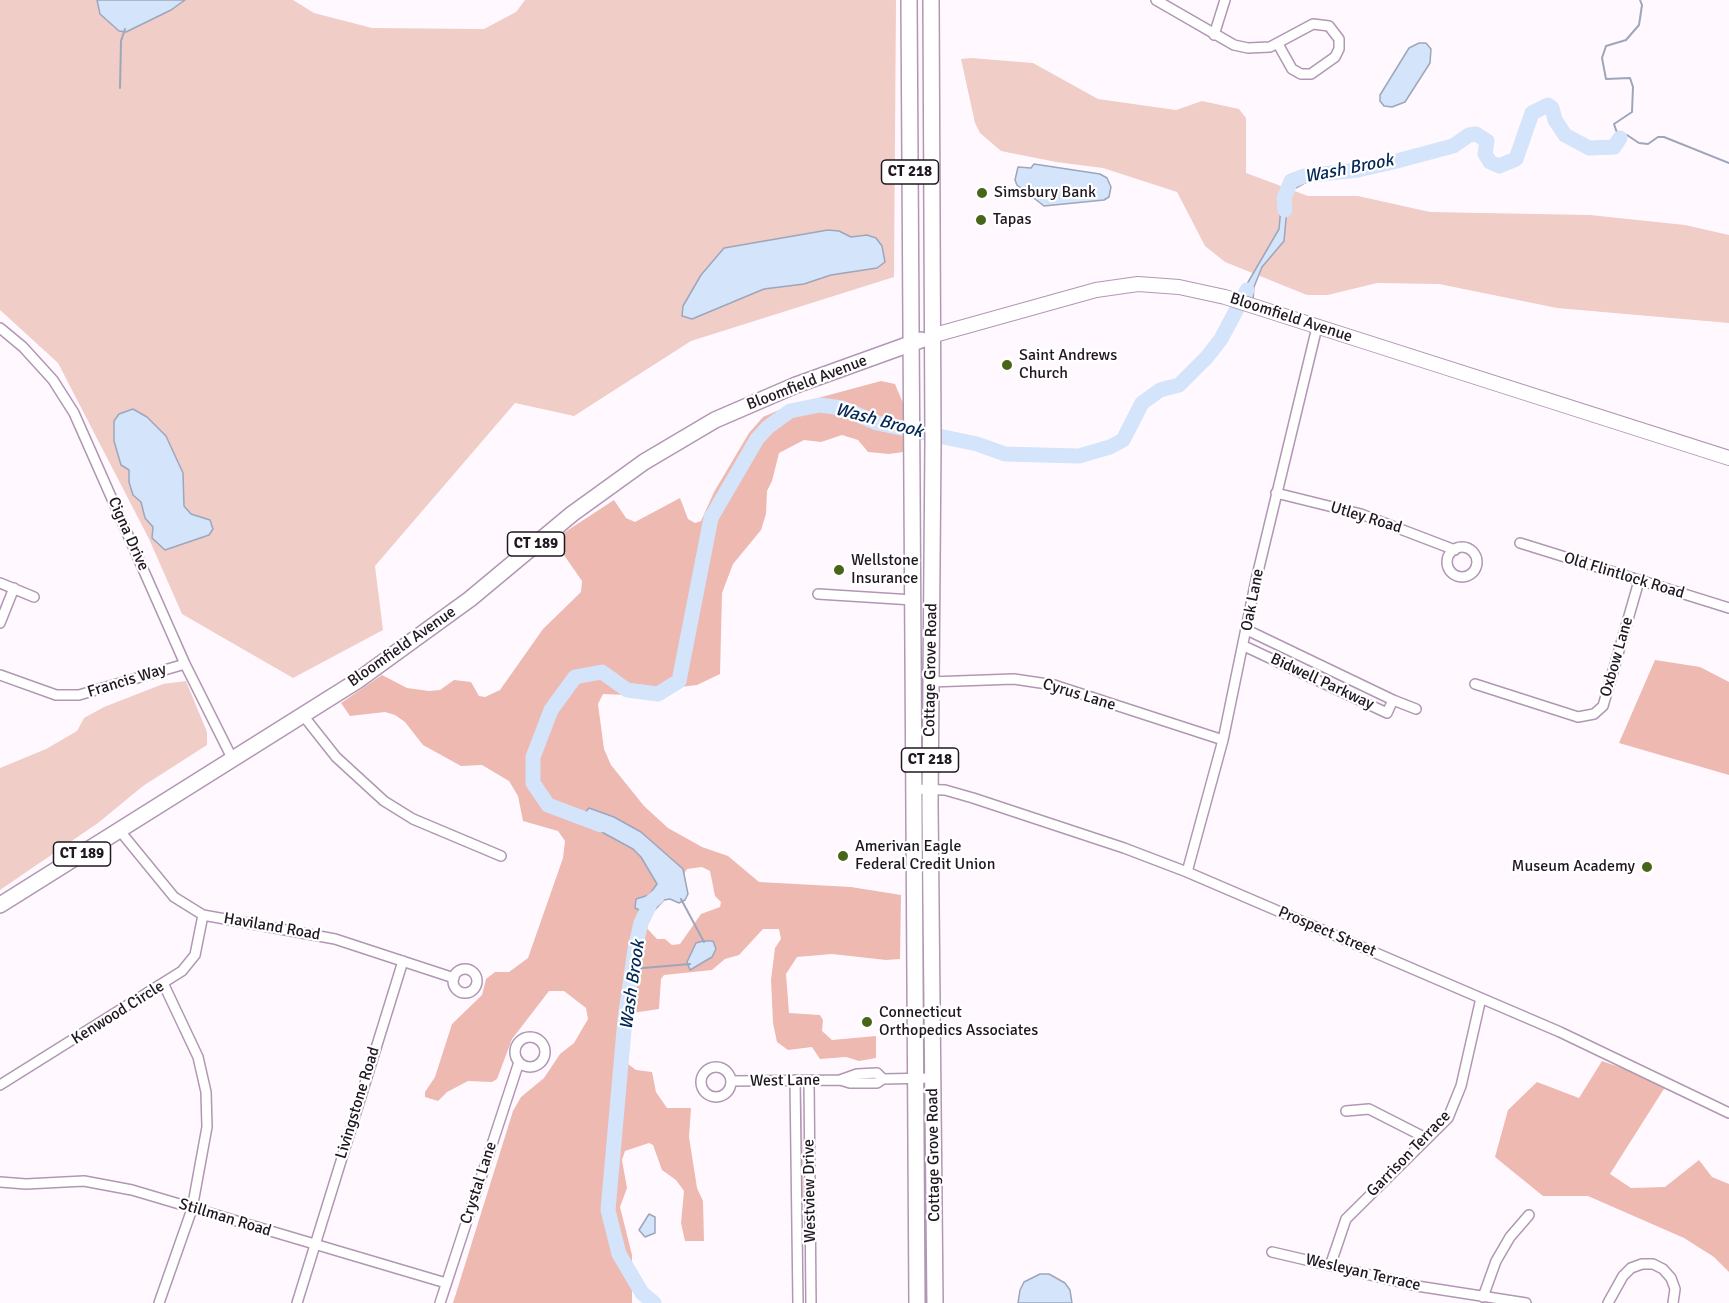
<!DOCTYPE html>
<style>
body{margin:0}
canvas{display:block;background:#fff9ff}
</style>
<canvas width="1729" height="1303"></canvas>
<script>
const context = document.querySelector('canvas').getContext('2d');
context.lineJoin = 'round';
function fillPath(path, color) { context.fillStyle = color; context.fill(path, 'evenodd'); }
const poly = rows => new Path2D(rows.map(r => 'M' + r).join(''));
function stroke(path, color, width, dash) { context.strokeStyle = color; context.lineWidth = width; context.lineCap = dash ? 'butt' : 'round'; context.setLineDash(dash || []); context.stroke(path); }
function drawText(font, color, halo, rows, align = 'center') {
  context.font = font + ' Signika,sans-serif'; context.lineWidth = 4.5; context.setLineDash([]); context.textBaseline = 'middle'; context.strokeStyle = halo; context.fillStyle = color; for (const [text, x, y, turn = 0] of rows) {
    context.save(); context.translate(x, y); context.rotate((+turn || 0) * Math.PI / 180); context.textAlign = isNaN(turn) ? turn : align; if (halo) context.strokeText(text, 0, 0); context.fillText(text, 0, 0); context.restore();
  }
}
const green = poly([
 [0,0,293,0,314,13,372,28,484,29,516,12,525,0,896,0,894,277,691,341,574,416,515,403,375,566,383,630,293,678,182,614,149,539,58,363,0,310],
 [971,58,1033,63,1098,99,1176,110,1202,101,1239,109,1246,118,1246,173,1308,196,1358,196,1430,212,1590,215,1685,225,1729,235,1729,323,1557,308,1439,284,1377,283,1328,295,1307,295,1225,262,1205,246,1177,192,1103,168,1056,162,1001,151,980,133,975,123,961,59],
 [186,681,207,732,207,745,143,786,98,823,0,890,0,768,46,749,77,731,84,718,104,707,163,684],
 [801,1089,804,1198,803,1200,800,1200]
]);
const forest = poly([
 [881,381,895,384,903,403,905,441,903,452,889,454,868,452,858,440,842,435,821,442,804,440,779,453,772,481,767,491,766,514,761,530,733,564,722,593,720,674,697,685,663,689,648,696,603,694,598,704,604,749,611,765,644,806,668,828,702,847,728,856,759,882,851,887,901,895,900,959,886,960,832,954,797,957,786,974,789,1013,820,1015,823,1020,822,1031,832,1040,876,1036,876,1058,859,1061,846,1057,820,1059,812,1047,788,1050,777,1042,773,1023,771,980,775,948,781,939,779,929,763,929,739,955,725,959,712,970,664,975,661,979,659,1009,632,1013,628,1064,636,1070,652,1072,656,1092,667,1108,691,1108,689,1137,697,1188,703,1201,704,1241,685,1241,681,1223,684,1191,676,1180,662,1170,653,1145,649,1143,625,1151,622,1160,627,1188,620,1207,632,1255,632,1303,453,1303,513,1111,521,1097,544,1078,560,1054,574,1043,588,1019,586,1008,564,991,549,991,512,1039,497,1079,492,1082,468,1081,447,1092,438,1101,425,1097,425,1092,435,1077,452,1024,482,995,486,979,495,972,509,972,528,958,563,858,565,841,558,831,523,821,518,796,509,781,482,765,461,766,423,745,405,722,395,715,385,712,350,716,341,703,382,675,407,688,429,691,440,690,454,680,471,682,479,696,485,697,500,690,543,629,581,592,582,581,557,545,562,534,614,500,626,518,635,522,680,498,688,519,695,523,701,521,714,492,749,433,763,417,788,406],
 [702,867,710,871,715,896,721,902,720,907,701,914,680,944,672,945,665,939,657,939,643,924,651,907,670,897,687,869],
 [1655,660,1700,667,1729,682,1729,775,1619,743],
 [1602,1061,1667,1084,1610,1174,1631,1188,1665,1187,1699,1160,1712,1177,1729,1184,1729,1272,1714,1257,1684,1238,1588,1196,1543,1196,1495,1157,1508,1110,1537,1082,1579,1098]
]);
const water = poly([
 [97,0,185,0,171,10,126,32,119,31,100,14,97,0],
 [1419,43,1426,43,1431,49,1430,63,1405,102,1392,107,1384,106,1380,101,1380,95,1409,48,1419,43],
 [1034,164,1100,174,1107,178,1111,187,1109,197,1104,200,1044,206,1017,185,1015,180,1018,167,1031,168,1034,164],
 [1324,169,1326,177,1312,179,1294,189,1288,197,1284,241,1262,267,1254,287,1253,300,1240,296,1279,229,1282,196,1301,175,1324,169],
 [828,230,839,231,851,237,867,235,876,238,882,246,885,262,877,268,831,275,804,284,764,289,692,319,682,316,683,306,701,275,724,248,828,230],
 [133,409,147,417,166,436,183,473,184,506,191,514,210,520,213,529,209,535,165,550,152,538,153,527,145,518,141,502,133,495,129,482,129,470,121,465,114,441,114,421,119,414,133,409],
 [589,808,614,817,641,832,683,869,688,894,685,900,679,903,670,899,664,900,650,915,635,908,636,899,649,895,657,884,641,857,633,849,587,824,583,815,589,808],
 [703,941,713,941,716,949,712,957,690,970,687,962,696,943,703,941],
 [649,1214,655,1217,655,1233,645,1237,639,1230,649,1214],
 [1040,1274,1049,1274,1065,1283,1070,1290,1072,1303,1018,1303,1020,1290,1024,1282,1040,1274]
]);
const stream = poly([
 [1640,0,1642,5,1639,25,1626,40,1606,46,1602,58,1606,79,1630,78,1633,87,1632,112,1614,124,1616,130,1620,138,1627,135,1639,143,1648,144,1658,137,1664,137,1729,163],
 [120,88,121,41,125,29],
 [681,899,704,942],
 [632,969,690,964]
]);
const river = poly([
 [1285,210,1284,198,1291,181,1304,176,1358,170,1393,162,1453,146,1469,135,1476,134,1487,141,1485,154,1490,162,1499,166,1516,159,1532,113,1548,105,1552,108,1555,120,1565,135,1589,148,1614,147,1620,138],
 [601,825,548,805,533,783,533,757,551,710,575,677,602,672,627,690,658,694,679,681,711,518,757,439,768,427,790,411,820,405,842,408,877,423,977,444,1005,454,1079,456,1110,447,1123,440,1142,403,1160,390,1179,385,1207,357,1221,339,1247,290],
 [654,1303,642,1293,619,1254,608,1210,625,1019,635,949,641,923,651,902,657,897]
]);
const minor = poly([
 [1156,0,1234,45,1248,48,1270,47,1313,24,1329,26,1339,39,1339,49,1335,57,1311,74,1301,74,1292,69,1278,44],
 [1214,35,1225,0],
 [0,328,23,347,53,380,74,413,185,664,232,758],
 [1276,493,1361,514,1455,550],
 [1520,543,1729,608],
 '1447 562a15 15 0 1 1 30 0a15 15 0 1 1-30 0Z',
 [0,583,34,597],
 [818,594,913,600],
 [0,623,14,588],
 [1244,646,1387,713,1393,700,1247,630],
 [0,675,56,695,79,695,185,664],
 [930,682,1014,679,1054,685,1223,740],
 [1475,684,1578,717,1594,714,1603,706,1639,581],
 [1393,700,1416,709],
 [302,714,336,757,384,801,413,819,501,856],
 [913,789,945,790,973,798,1124,848,1187,872,1560,1032,1729,1113],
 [120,831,174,897,203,915,335,939,454,978],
 [1187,872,1223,740,1256,580,1317,327],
 '453 981a12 12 0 1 1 24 0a12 12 0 1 1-24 0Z',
 '515 1052a15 15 0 1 1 30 0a15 15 0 1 1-30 0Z',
 '701 1082a15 15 0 1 1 30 0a15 15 0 1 1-30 0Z',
 [795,1080,798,1303],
 [809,1080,811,1303],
 [840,1080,850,1083,877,1083,883,1079,933,1078],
 [731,1081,840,1080,857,1074,877,1073,883,1079],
 [0,1085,182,971,195,955,203,915],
 [1346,1111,1369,1109,1426,1138],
 [0,1182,26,1184,84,1181,132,1190,446,1283],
 [1272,1252,1417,1286,1526,1303],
 [1330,1266,1346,1219,1448,1118,1461,1086,1481,998],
 [1483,1297,1496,1261,1510,1237,1529,1215],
 [159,1303,192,1209,207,1127,206,1092,198,1057,164,985],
 [297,1303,403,961],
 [440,1303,519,1062],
 [1608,1303,1623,1276,1631,1268,1642,1264,1653,1264,1663,1269,1671,1278,1675,1289,1673,1303]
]);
const secondary = poly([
 [931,336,1096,290,1138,284,1179,287,1225,297,1729,458]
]);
const primary = poly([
 [909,0,917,1303],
 [931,0,933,442,930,804,935,1303],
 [0,905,357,681,470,599,572,514,644,462,715,420,796,385,921,340]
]);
const markers = [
 [982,193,6,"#48661a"],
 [981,220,6,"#48661a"],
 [1007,365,6,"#48661a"],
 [839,570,6,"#48661a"],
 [843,856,6,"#48661a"],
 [1647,867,6,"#48661a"],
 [867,1022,6,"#48661a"]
];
const shields = [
 [910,172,57],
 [536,544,57],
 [930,760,57],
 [82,854,57]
];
const shieldNames = [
 ["CT 218",910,172],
 ["CT 189",536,544],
 ["CT 218",930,760],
 ["CT 189",82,854]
];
const poiNames = [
 ["Simsbury Bank",994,193],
 ["Tapas",993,220],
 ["Saint Andrews",1019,356],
 ["Church",1019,374],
 ["Wellstone",851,561],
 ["Insurance",851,579],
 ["Amerivan Eagle",855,847],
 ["Federal Credit Union",855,865],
 ["Museum Academy",1635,867,"right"],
 ["Connecticut",879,1013],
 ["Orthopedics Associates",879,1031]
];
const streetNames = [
 ["Bloomfield Avenue",1291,318,18],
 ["Bloomfield Avenue",807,383,-21],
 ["Utley Road",1366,518,17],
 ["Cigna Drive",128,534,66],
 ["Old Flintlock Road",1624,576,17],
 ["Oak Lane",1253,600,-79],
 ["Bloomfield Avenue",402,647,-35],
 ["Oxbow Lane",1617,657,-74],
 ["Cottage Grove Road",931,670,-89],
 ["Francis Way",127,681,-17],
 ["Bidwell Parkway",1322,682,25],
 ["Cyrus Lane",1079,695,17],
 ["Haviland Road",272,927,10],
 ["Prospect Street",1327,932,23],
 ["Kenwood Circle",118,1013,-32],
 ["West Lane",785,1081,-1],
 ["Livingstone Road",358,1103,-73],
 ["Garrison Terrace",1409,1154,-46],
 ["Cottage Grove Road",934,1155,-91],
 ["Crystal Lane",479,1183,-72],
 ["Westview Drive",810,1191,-91],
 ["Stillman Road",225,1218,17],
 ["Wesleyan Terrace",1363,1273,13]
];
const waterNames = [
 ["Wash Brook",1349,169,-11],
 ["Wash Brook",879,421,15],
 ["Wash Brook",633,985,-82]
];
fillPath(green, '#f1cdc7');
fillPath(forest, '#edb9b1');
fillPath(water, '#d3e4fb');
stroke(water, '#9da6ba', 1.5);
stroke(stream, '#9da6ba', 2);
stroke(river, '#d3e4fb', 15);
stroke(minor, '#b197b4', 12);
stroke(secondary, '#b197b4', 16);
stroke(primary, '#b197b4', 18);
stroke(minor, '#fff', 9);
stroke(secondary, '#fff', 14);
stroke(primary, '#fff', 15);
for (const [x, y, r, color] of markers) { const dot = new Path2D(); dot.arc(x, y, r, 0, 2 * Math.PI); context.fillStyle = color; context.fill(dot); stroke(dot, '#fff', 2); }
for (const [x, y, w] of shields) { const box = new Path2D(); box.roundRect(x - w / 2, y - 12, w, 24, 4.5); context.fillStyle = '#fff'; context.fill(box); stroke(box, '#201721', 1.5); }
drawText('bold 15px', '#201721', null, shieldNames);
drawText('16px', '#201721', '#fff', poiNames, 'left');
drawText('16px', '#201721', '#fff', streetNames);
drawText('italic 18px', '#042856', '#fff', waterNames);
</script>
